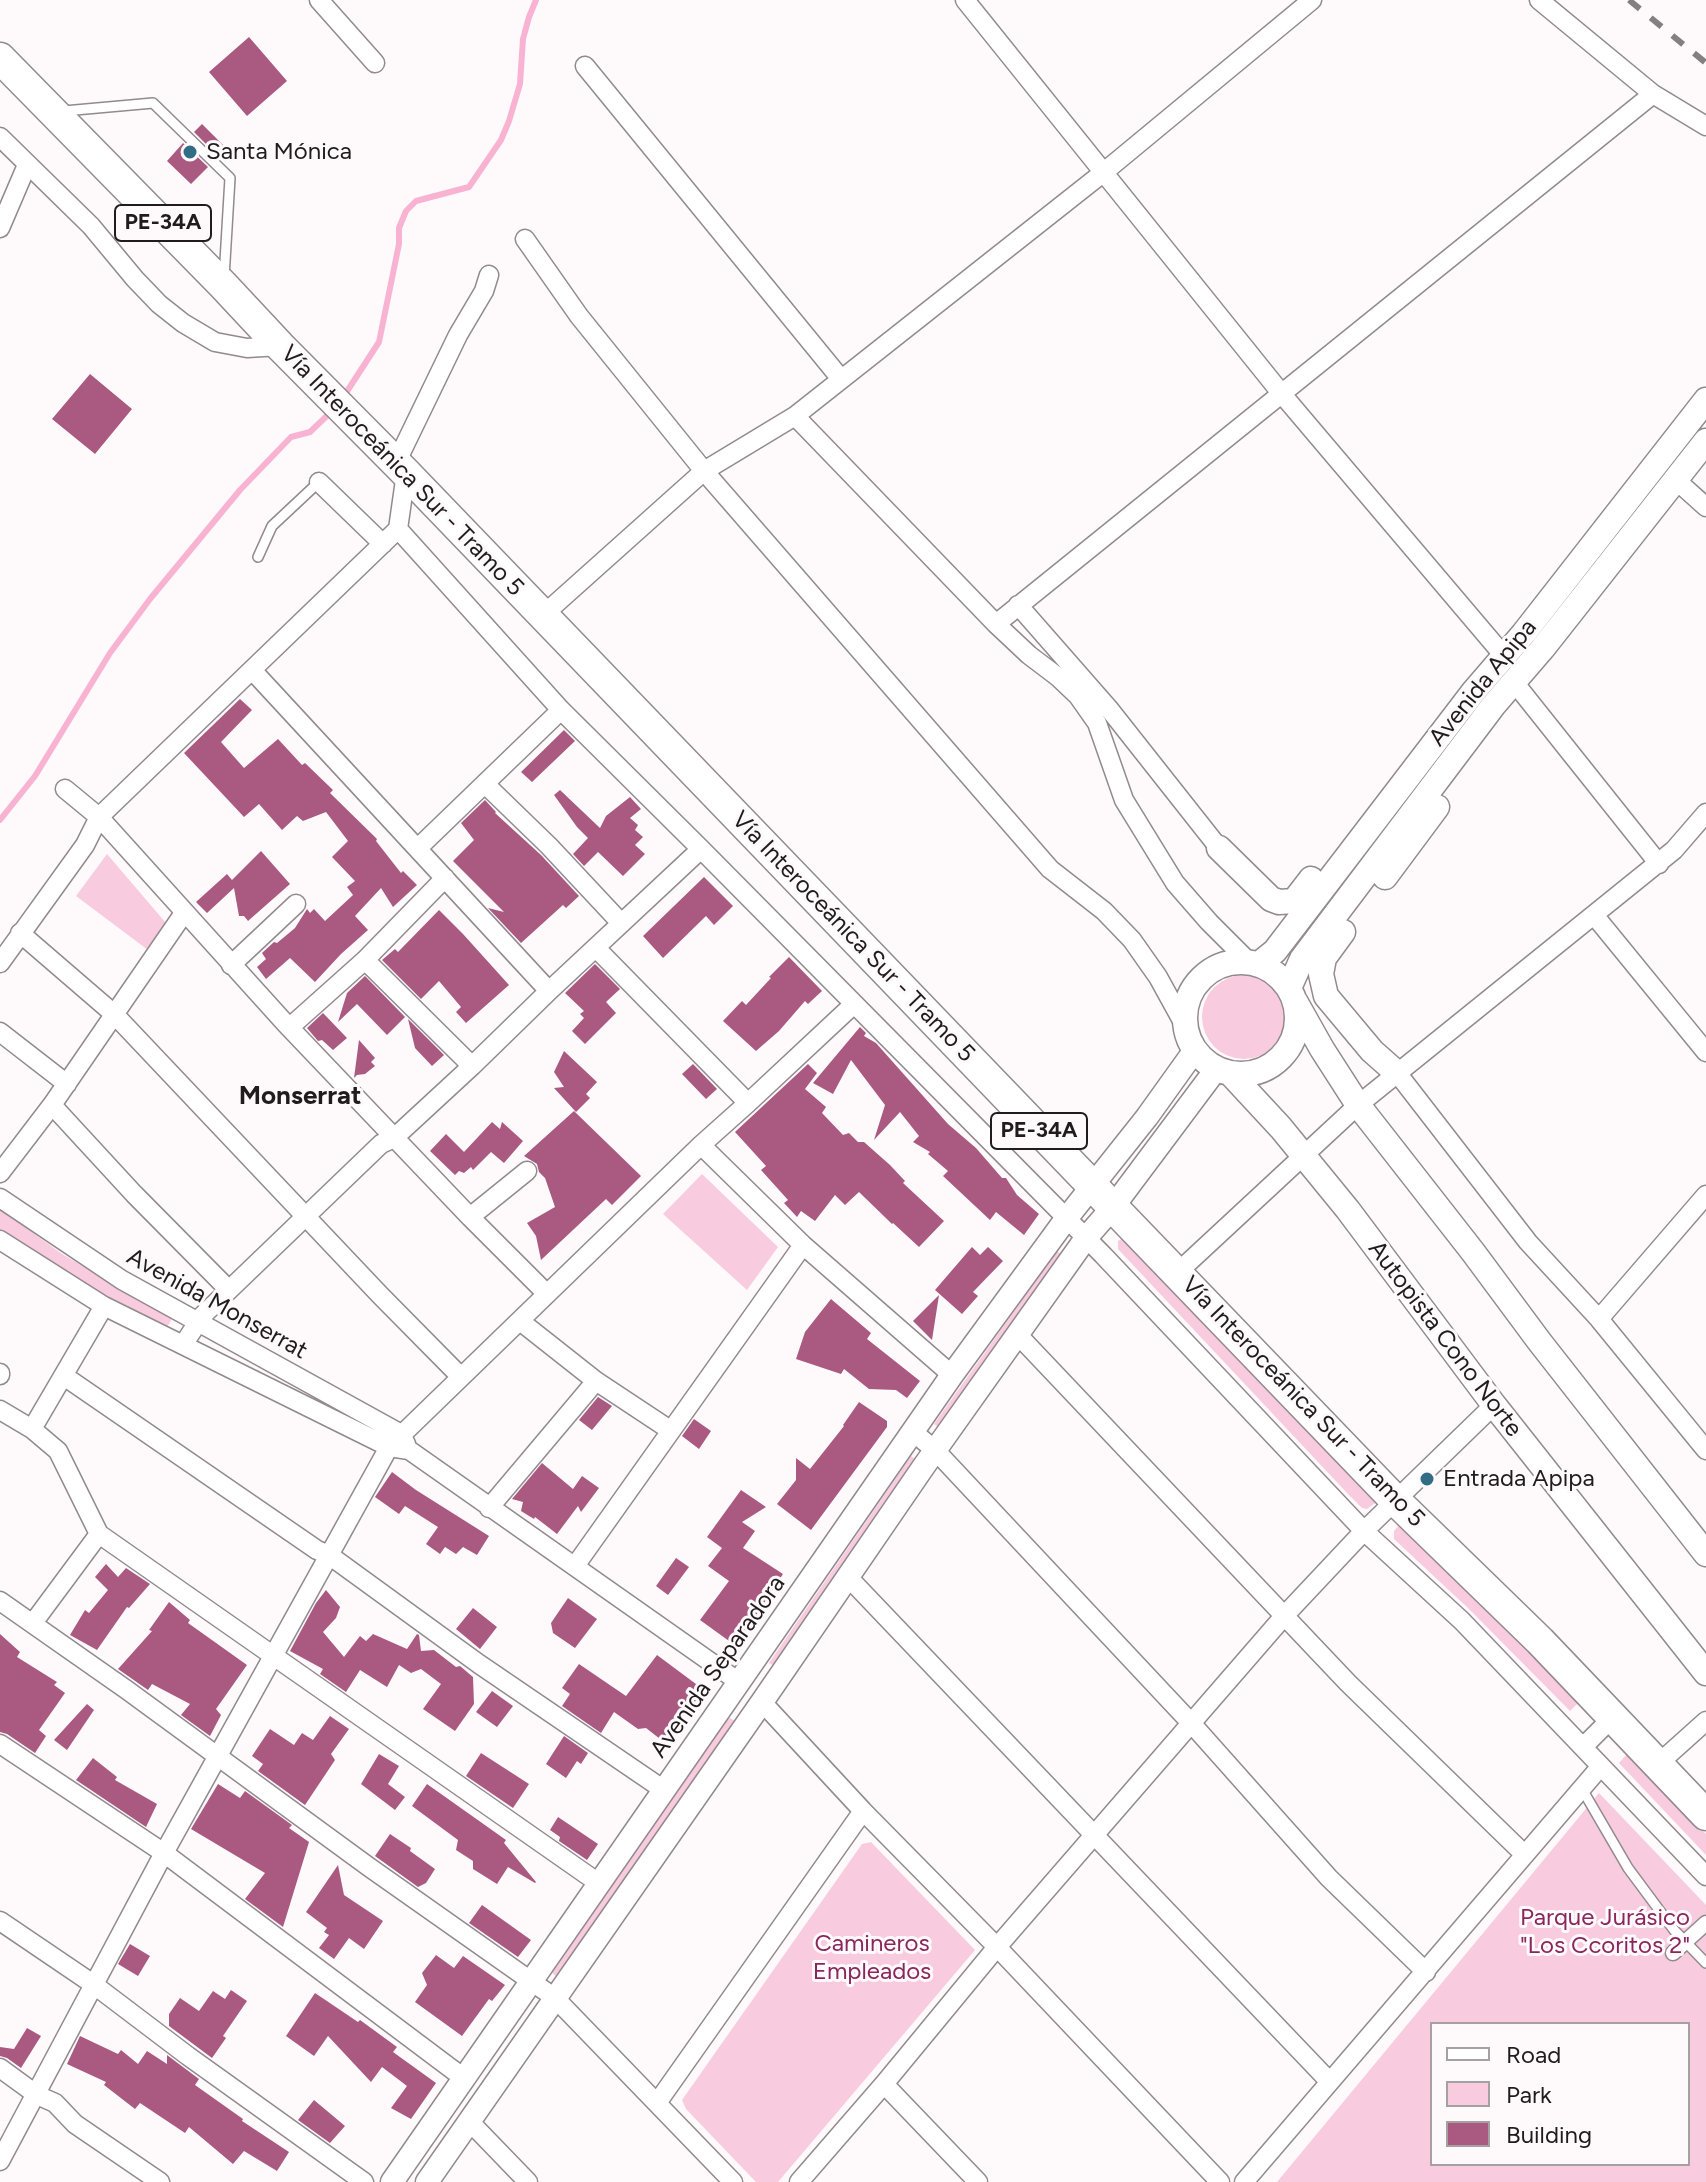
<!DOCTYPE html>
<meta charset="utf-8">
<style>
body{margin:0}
#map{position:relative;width:1706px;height:2182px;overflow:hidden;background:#fef9fb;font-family:Figtree,sans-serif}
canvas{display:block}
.legend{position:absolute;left:1430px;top:2022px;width:260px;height:144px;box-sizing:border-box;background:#fef9fb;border:2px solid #a5a1a3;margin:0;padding:10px 14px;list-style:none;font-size:24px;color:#201c1e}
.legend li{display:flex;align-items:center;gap:16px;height:40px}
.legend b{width:40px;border:2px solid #a5a1a3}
</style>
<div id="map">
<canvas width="1706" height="2182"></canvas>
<ul class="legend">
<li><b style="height:10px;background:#fff"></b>Road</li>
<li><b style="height:22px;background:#f9cbde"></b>Park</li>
<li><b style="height:22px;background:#aa5a81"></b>Building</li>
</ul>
</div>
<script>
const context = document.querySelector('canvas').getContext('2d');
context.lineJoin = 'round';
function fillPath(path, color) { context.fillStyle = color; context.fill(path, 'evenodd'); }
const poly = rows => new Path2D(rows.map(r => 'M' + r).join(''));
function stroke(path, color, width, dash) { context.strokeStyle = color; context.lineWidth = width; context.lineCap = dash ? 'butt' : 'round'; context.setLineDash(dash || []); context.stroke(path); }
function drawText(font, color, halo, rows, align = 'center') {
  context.font = font + ' Figtree,sans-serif'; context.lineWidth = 6; context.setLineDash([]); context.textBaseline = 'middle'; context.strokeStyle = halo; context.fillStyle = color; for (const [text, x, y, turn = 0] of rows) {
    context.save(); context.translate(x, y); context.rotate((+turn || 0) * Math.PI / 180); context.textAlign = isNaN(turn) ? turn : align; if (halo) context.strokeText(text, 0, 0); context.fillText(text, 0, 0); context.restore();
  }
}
const green = poly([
 [107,854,166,923,148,950,76,896],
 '1202 1017a42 42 0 1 1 84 0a42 42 0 1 1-84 0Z',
 [702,1174,778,1247,747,1290,663,1214],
 [0,1209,62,1254,172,1318,167,1328,105,1297,0,1231],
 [1125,1237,1378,1501,1367,1509,1362,1508,1348,1494,1118,1249,1118,1241],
 [1057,1251,1063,1255,939,1428,934,1424],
 [911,1456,916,1460,774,1666,769,1663],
 [1401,1523,1580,1701,1570,1711,1468,1608,1394,1539,1394,1531],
 [728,1717,737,1722,557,1977,552,1973],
 [1628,1753,1706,1834,1706,1855,1619,1763],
 [1599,1793,1706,1905,1706,2182,1277,2182],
 [1432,2024,1688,2024,1688,2164,1432,2164],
 [871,1842,975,1950,778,2182,756,2182,686,2109,682,2100,862,1844]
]);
const stream = poly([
 [344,396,379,342,399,244,399,228,406,211,416,201,469,187,501,140,509,121,520,84,523,39,529,17,536,0],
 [0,820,35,776,110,653,150,599,240,490,291,437,310,432,332,411]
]);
const building = poly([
 [249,37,287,81,247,116,209,72],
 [202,124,226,148,218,156,194,132],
 [183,143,208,167,191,184,167,161],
 [90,374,132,409,95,454,52,419],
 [240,699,252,710,221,742,244,768,278,739,302,765,305,763,333,790,330,793,377,839,376,841,401,873,403,871,417,885,393,907,381,888,355,916,368,930,341,954,315,982,290,958,266,979,257,967,266,959,262,953,274,942,277,943,295,928,307,909,310,913,314,909,325,921,353,895,347,887,355,881,332,857,348,841,326,812,303,821,297,816,282,830,259,804,244,817,184,753],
 [564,730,575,741,532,782,521,772],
 [560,790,600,828,606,816,630,797,641,809,630,818,638,825,635,830,643,837,635,845,645,854,623,876,598,852,584,866,573,854,588,838,577,827,554,795],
 [485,800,496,812,495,813,541,855,579,896,566,908,563,905,521,943,488,908,504,912,453,861,474,840,461,823],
 [261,851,290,884,248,921,244,916,239,916,234,888,207,913,196,902,227,874,232,880],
 [704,877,733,906,714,925,706,916,663,958,643,936],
 [439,910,463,934,509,985,466,1023,456,1012,461,1007,439,981,421,999,382,960,395,949,398,952],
 [789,957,822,991,808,1004,805,1001,779,1031,756,1051,723,1021,742,1001,746,1005,771,978,769,977],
 [595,964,620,989,606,1002,616,1013,585,1044,572,1031,584,1018,580,1014,584,1011,565,993],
 [365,976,405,1017,387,1035,357,1004,338,1022,347,993],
 [323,1013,347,1038,333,1050,322,1040,318,1041,307,1028],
 [408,1019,444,1055,432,1066,415,1048],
 [860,1027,866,1033,864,1036,876,1043,948,1124,976,1148,1002,1178,1006,1178,1017,1195,1039,1214,1024,1235,996,1212,990,1220,943,1176,948,1171,928,1154,930,1152,913,1142,919,1136,900,1112,874,1140,885,1105,851,1060,833,1094,813,1083],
 [359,1040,375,1058,371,1062,375,1066,365,1074,357,1075,354,1078],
 [564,1051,597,1082,586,1094,590,1098,576,1112,554,1088,564,1087,554,1072],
 [693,1064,717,1089,706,1099,682,1074],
 [808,1064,817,1073,805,1089,826,1107,822,1113,843,1135,849,1133,858,1142,864,1142,890,1165,905,1181,903,1183,944,1221,919,1247,893,1223,892,1224,859,1192,845,1205,835,1195,815,1221,801,1211,797,1217,784,1203,788,1200,761,1170,766,1166,735,1132],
 [574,1111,641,1176,612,1205,606,1199,541,1260,536,1236,527,1223,555,1207,545,1178,539,1172,537,1164,524,1156],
 [492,1122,500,1129,502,1122,523,1141,504,1163,491,1152,473,1170,471,1167,464,1173,459,1171,455,1175,430,1151,446,1134,464,1152],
 [972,1247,980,1255,988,1247,1003,1261,973,1292,978,1296,962,1314,935,1290],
 [939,1295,932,1340,913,1321],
 [831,1299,871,1333,867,1339,920,1381,907,1398,896,1390,869,1389,844,1369,841,1374,796,1359,805,1332],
 [598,1397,612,1406,592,1430,579,1420],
 [859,1402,887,1421,887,1427,811,1530,777,1504,796,1480,796,1458,810,1469,844,1426,843,1425],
 [694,1419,711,1431,699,1449,682,1436],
 [542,1463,573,1489,582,1476,599,1488,581,1512,578,1506,557,1534,535,1517,534,1519,521,1511,523,1502,512,1499],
 [392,1472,416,1490,489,1536,477,1555,463,1547,456,1554,445,1547,440,1554,426,1544,438,1527,405,1506,399,1514,375,1497],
 [741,1490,766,1507,742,1522,755,1531,743,1548,783,1574,736,1646,700,1620,729,1581,708,1566,722,1548,707,1537],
 [676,1558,689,1567,668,1595,656,1586],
 [106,1564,118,1577,126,1568,150,1584,129,1608,127,1607,97,1650,70,1635,85,1610,89,1613,108,1590,95,1577],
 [326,1590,340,1607,336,1618,323,1632,344,1657,360,1636,366,1641,373,1634,407,1649,417,1634,419,1635,421,1651,434,1650,456,1667,460,1666,473,1677,474,1704,455,1731,423,1709,441,1684,421,1669,411,1673,399,1665,387,1687,360,1670,346,1692,320,1674,323,1669,290,1651,316,1603],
 [568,1598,597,1619,575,1648,553,1633,551,1623],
 [169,1602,190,1620,188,1623,247,1665,216,1709,221,1715,210,1736,181,1715,190,1704,152,1684,148,1690,118,1669,152,1631,149,1630],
 [473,1608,497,1627,480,1649,456,1629],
 [0,1634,20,1652,17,1657,57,1682,54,1685,65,1693,39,1730,46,1736,35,1753,7,1734,0,1732],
 [657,1655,704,1690,664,1742,646,1728,638,1729,614,1712,601,1733,562,1706,570,1694,562,1688,579,1664,626,1696],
 [492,1691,513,1706,497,1727,476,1712],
 [87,1704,94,1710,67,1750,54,1740],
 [330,1716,349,1729,331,1754,335,1760,305,1805,258,1771,263,1764,252,1756,270,1729,294,1745,302,1733,313,1740],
 [564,1736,588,1753,581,1764,577,1761,566,1778,546,1764],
 [481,1753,529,1784,513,1808,466,1776],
 [379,1754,399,1766,388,1784,405,1797,395,1810,361,1784],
 [93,1758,117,1777,115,1780,157,1804,146,1827,76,1780],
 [218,1784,240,1798,245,1791,292,1825,289,1828,309,1842,283,1927,245,1899,265,1873,191,1829],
 [427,1784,506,1840,504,1843,536,1882,535,1883,508,1867,497,1884,473,1869,473,1861,456,1850,458,1840,412,1806],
 [558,1817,598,1844,587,1860,559,1841,560,1837,550,1830],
 [390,1834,411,1848,410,1851,435,1869,426,1883,418,1887,375,1856],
 [338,1865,344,1895,383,1921,364,1949,349,1938,334,1959,319,1948,329,1935,324,1932,327,1928,306,1912],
 [482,1905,531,1940,518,1957,469,1923],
 [130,1944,150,1956,138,1976,118,1964],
 [436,1955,454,1968,463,1956,505,1985,492,2001,489,1999,462,2036,415,2002,427,1985,422,1973],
 [231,1990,247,2001,223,2036,226,2038,212,2058,169,2026,169,2014,180,1998,199,2011,213,1991,225,1999],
 [315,1993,358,2022,360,2020,397,2047,393,2052,436,2083,411,2119,391,2108,407,2086,382,2067,371,2082,328,2036,314,2056,286,2036],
 [27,2028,41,2036,21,2068,7,2058,0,2056,0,2047,14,2049],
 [80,2036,118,2054,121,2050,138,2064,147,2051,167,2064,167,2055,199,2079,195,2085,243,2119,242,2121,289,2152,277,2171,244,2151,233,2164,189,2127,185,2133,140,2103,135,2109,104,2085,106,2082,67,2064],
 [314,2100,345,2126,330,2143,298,2120]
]);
const service = poly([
 [64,111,153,103,230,178,224,278],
 [258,557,272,526,319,482],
 [1582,1789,1628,1868,1674,1930,1706,1963]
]);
const pedestrian = poly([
 [1673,1953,1706,1923]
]);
const minor = poly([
 [319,0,375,63],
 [965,0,1281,393,1504,656],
 [1539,0,1653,94,1706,126],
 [585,66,841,379],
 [0,137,91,226,135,279,159,304,183,323,215,342,247,348,280,346],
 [0,228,27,165],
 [525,239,579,316,704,471,1050,869,1104,911,1132,940,1158,977,1185,1026],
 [795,416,996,624,1029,655,1058,677,1078,696,1097,723,1124,800,1175,883,1209,922,1249,962],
 [396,463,458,335,484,291,489,275],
 [1676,480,1706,507],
 [319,482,383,544],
 [398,529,561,710,701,849,1103,1255,1364,1531,1462,1621,1706,1876],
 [1018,605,1110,710,1219,848],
 [542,616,704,471,795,416,1104,172,1312,0],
 [996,624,1653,94],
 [252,670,549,991],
 [1514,682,1659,864],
 [485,784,549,846,621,923],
 [65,789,99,817,285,1023,470,1217,547,1294],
 [418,848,561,710],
 [1594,915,1706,1052],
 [20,933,114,1014,380,1295,460,1376],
 [596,948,748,1103],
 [365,960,472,1066],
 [0,963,85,845,99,817,398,529,406,473],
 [231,965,296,904],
 [290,1027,365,960,445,878],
 [0,1032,67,1084],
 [1398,1074,1528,1242,1599,1319,1706,1450],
 [52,1105,134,1194,229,1290],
 [701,1145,803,1245,952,1375],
 [0,1173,52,1105,184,913],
 [0,1198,122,1280,401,1434,406,1444],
 [470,1217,527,1171],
 [0,1240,104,1306,389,1447,409,1450,739,1682],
 [1177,1273,1358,1105,1674,850,1706,813],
 [1599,1319,1706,1195],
 [520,1321,596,1381,670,1430],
 [1018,1335,1348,1683,1524,1854],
 [183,1345,202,1316,381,1144,394,1138,472,1066,549,991,701,849],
 [0,1373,0,1375],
 [64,1376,317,1550,329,1555,479,1664,664,1790],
 [0,1410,32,1429,58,1451,99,1534,600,1884],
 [32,1429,104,1306],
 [913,1432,935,1450,1192,1724,1329,1878,1426,1972],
 [489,1508,596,1381],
 [575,1566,803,1245],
 [847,1576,1329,2081],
 [0,1601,127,1690,369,1867,555,1998,733,2182],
 [33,1623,99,1534],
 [762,1702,863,1811,997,1947,1220,2182],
 [0,1744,164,1853,465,2079],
 [1583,1747,1613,1717],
 [1658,1764,1706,1721],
 [0,1921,93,1984,188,2056,364,2182],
 [0,2068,37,2095,55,2103,75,2124,160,2182],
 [884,2084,978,2182],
 [657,2103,863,1811],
 [470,2122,528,2182],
 [0,2161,164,1853,389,1447,701,1145,748,1103,854,1004],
 [799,2182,884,2084,997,1947,1285,1615,1364,1531,1494,1405],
 [1244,2182,1601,1766]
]);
const tertiary = poly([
 [392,2182,952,1375,1066,1219,1147,1117,1195,1050],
 [427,2182,762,1702,924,1466,1086,1238,1113,1207,1217,1068]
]);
const secondary = poly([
 [1219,848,1271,899,1279,902,1294,901,1311,879],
 [1385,877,1437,807],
 [1343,932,1324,958,1321,974,1326,996,1372,1051,1398,1074],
 '1185 1018a56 56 0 1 1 112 0a56 56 0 1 1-112 0Z',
 [1259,964,1275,951,1474,691,1524,633,1706,400],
 [1289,988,1302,959,1493,706,1543,648,1706,441],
 [1295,1001,1322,1049,1358,1105,1473,1252,1539,1341,1706,1554],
 [1230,1073,1281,1128,1348,1210,1494,1405,1706,1673]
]);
const trunk = poly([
 [0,58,223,285,280,346,406,473,1396,1501,1540,1641,1706,1815]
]);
const rail = poly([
 [1629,0,1706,63]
]);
const markers = [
 [190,152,8,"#326c85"],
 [1427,1479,8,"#326c85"]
];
const shields = [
 [163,223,96],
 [1039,1131,96]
];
const shieldNames = [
 ["PE-34A",163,223],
 ["PE-34A",1039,1131]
];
const poiNames = [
 ["Santa Mónica",206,152],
 ["Entrada Apipa",1443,1479]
];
const streetNames = [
 ["Vía Interoceánica Sur - Tramo 5",402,471,46],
 ["Avenida Apipa",1483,683,-51],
 ["Vía Interoceánica Sur - Tramo 5",853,937,46],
 ["Avenida Monserrat",217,1304,29],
 ["Autopista Cono Norte",1445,1339,53],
 ["Vía Interoceánica Sur - Tramo 5",1303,1402,46],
 ["Avenida Separadora",718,1667,-55]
];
const parkNames = [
 ["Parque Jurásico",1605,1918],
 ["\"Los Ccoritos 2\"",1605,1946],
 ["Camineros",872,1944],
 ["Empleados",872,1972]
];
const neighbourhoodNames = [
 ["Monserrat",300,1096]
];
fillPath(green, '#f9cbde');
stroke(stream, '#f9b3d2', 6);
fillPath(building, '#aa5a81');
stroke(service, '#928a8e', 12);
stroke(pedestrian, '#928a8e', 17);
stroke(minor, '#928a8e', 21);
stroke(tertiary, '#928a8e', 25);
stroke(secondary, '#928a8e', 27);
stroke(trunk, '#928a8e', 33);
stroke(service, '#fff', 9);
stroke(pedestrian, '#fff', 14);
stroke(minor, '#fff', 18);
stroke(tertiary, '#fff', 22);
stroke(secondary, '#fff', 24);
stroke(trunk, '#fff', 30);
stroke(rail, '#848082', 6, [14, 14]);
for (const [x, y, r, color] of markers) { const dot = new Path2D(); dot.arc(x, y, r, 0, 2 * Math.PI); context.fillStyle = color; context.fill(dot); stroke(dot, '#fef9fb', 3); }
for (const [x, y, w] of shields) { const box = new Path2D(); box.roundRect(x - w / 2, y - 18, w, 36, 6); context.fillStyle = '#fef9fb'; context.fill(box); stroke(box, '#201c1e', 2); }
drawText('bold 22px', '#201c1e', null, shieldNames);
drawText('24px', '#201c1e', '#fef9fb', poiNames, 'left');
drawText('24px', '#201c1e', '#fef9fb', streetNames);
drawText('24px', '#89275d', '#fef9fb', parkNames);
drawText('bold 26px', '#201c1e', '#fef9fb', neighbourhoodNames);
</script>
